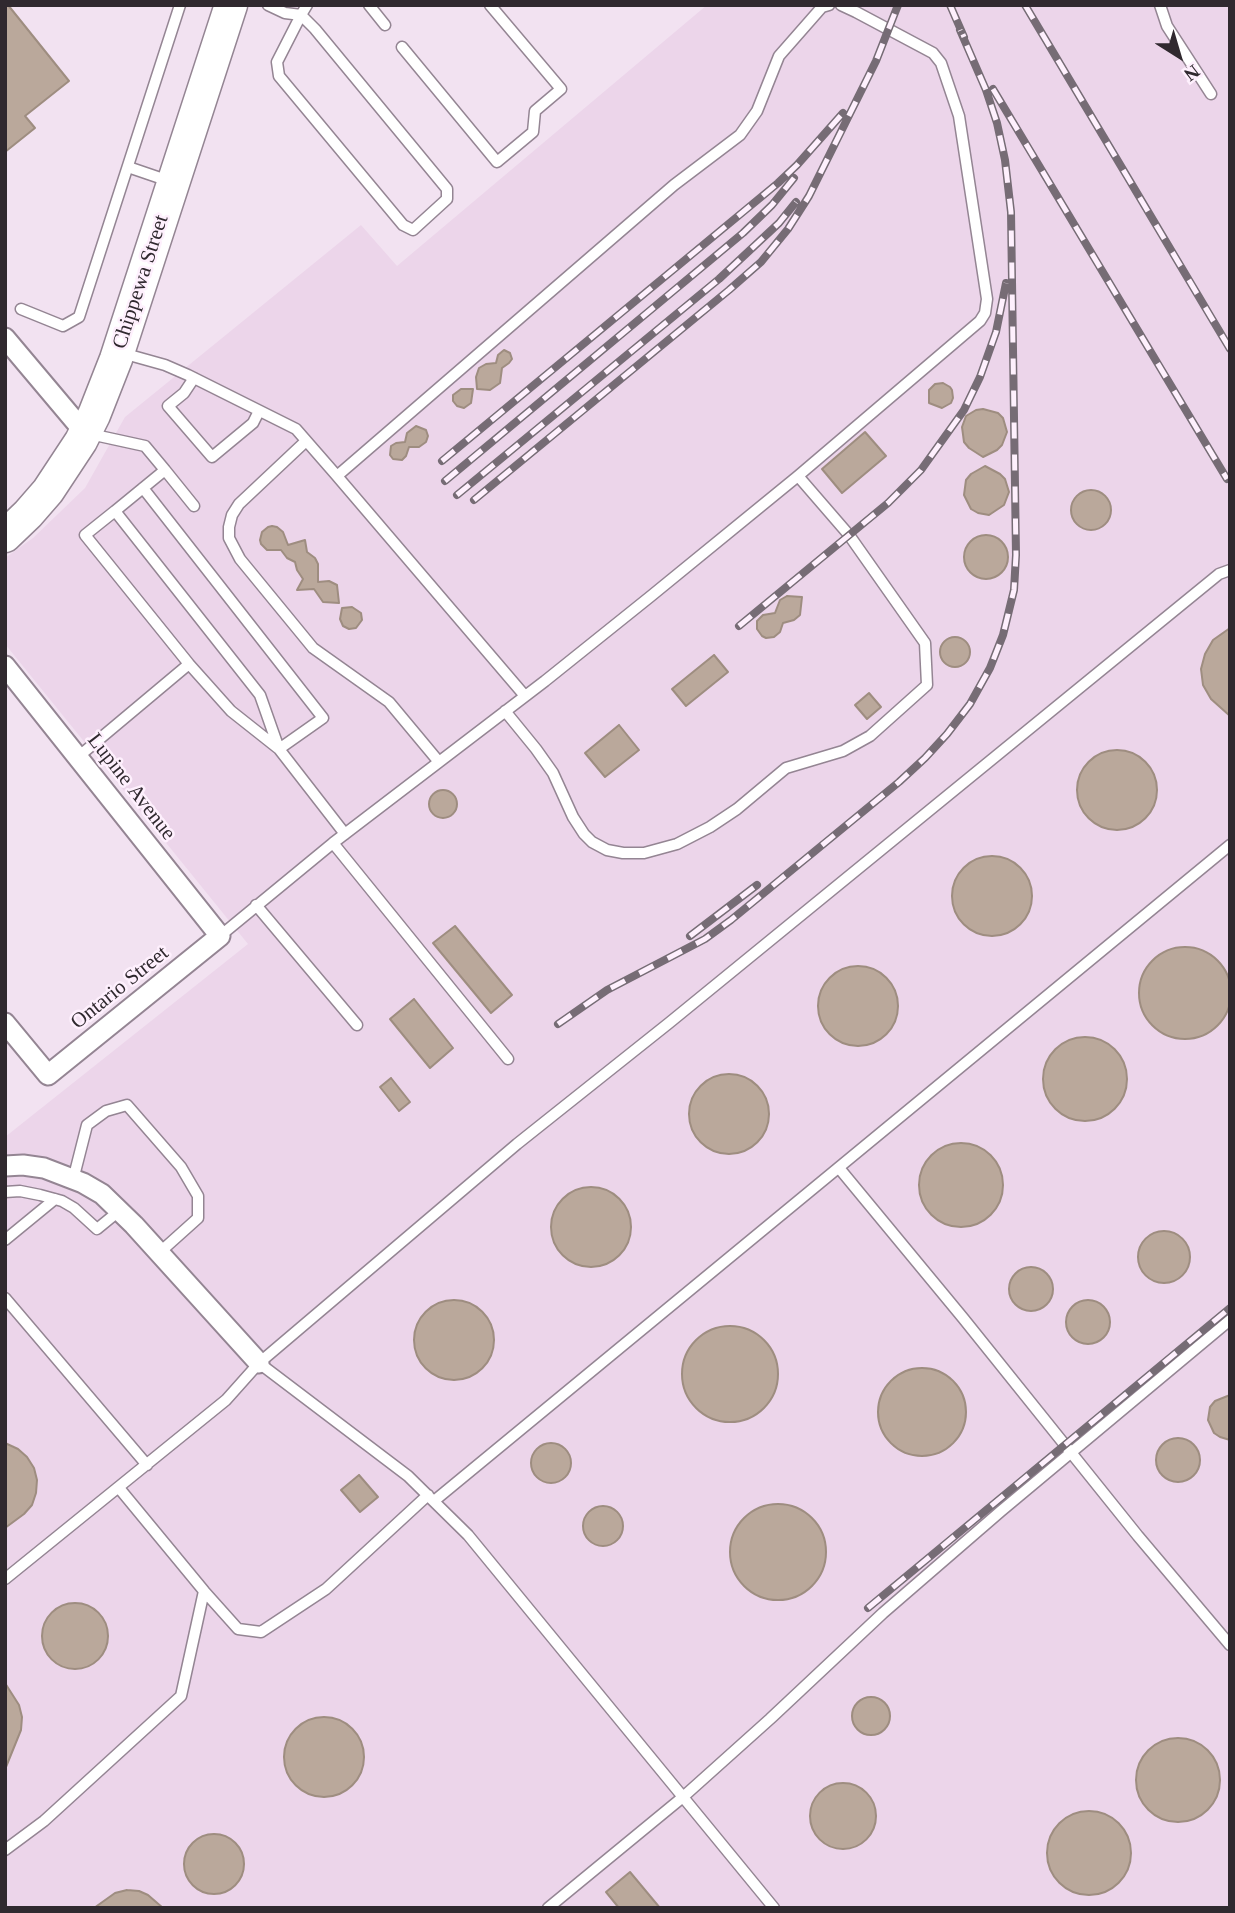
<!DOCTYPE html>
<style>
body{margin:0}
#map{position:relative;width:1235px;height:1913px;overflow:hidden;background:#f2e2f1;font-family:"Times New Roman",serif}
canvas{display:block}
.frame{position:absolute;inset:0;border:7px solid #30292f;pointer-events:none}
.north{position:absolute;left:1144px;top:21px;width:70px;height:70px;-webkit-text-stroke:5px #fef0fd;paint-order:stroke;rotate:143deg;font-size:19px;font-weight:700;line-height:28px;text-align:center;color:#30292f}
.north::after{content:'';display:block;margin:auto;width:24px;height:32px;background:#30292f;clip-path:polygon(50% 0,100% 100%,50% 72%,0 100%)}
</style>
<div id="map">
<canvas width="1235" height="1913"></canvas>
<div class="frame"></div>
<div class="north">N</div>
</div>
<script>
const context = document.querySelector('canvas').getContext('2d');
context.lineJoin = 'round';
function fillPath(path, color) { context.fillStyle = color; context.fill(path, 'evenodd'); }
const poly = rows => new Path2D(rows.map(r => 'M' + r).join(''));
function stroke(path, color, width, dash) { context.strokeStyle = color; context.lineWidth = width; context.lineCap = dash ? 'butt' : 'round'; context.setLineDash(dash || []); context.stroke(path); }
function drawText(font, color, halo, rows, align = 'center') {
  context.font = font + ' "Times New Roman",serif'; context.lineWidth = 5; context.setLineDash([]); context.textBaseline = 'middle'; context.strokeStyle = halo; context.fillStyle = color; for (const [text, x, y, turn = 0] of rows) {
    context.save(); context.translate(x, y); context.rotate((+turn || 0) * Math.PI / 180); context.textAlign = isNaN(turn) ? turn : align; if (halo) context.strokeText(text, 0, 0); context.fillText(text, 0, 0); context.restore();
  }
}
const built = poly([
 [707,5,1230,5,1230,1908,5,1908,5,1137,248,944,5,644,5,558,33,538,85,488,125,417,361,225,397,266]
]);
const building = poly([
 [5,5,8,5,69,81,25,116,35,128,5,152,5,5],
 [504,350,510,353,512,359,509,363,502,368,500,383,490,390,477,389,476,377,479,368,486,364,496,363,498,355,504,350],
 [943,383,950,387,952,390,953,398,951,403,942,408,929,403,929,390,935,384,943,383],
 [461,389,473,389,471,403,464,408,457,406,453,401,453,395,461,389],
 [983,409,998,413,1003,418,1007,432,1002,445,997,450,983,457,969,448,964,442,962,427,966,416,976,410,983,409],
 [416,426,426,430,428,436,426,442,419,447,409,447,406,456,402,460,393,459,390,455,391,446,396,443,405,442,407,433,416,426],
 [865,432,886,456,842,493,822,469,865,432],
 [985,466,1000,474,1005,479,1009,492,1004,505,989,515,978,513,971,509,964,495,966,480,971,474,985,466],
 '1071 510a20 20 0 1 1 40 0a20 20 0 1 1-40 0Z',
 [272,526,277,527,283,532,288,545,305,540,307,552,315,558,318,564,318,582,329,581,337,585,339,603,323,602,314,589,297,590,303,579,297,570,295,562,287,558,281,550,267,550,261,544,260,540,262,532,268,527,272,526],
 '964 557a22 22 0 1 1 44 0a22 22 0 1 1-44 0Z',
 [787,596,802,597,800,615,794,620,783,623,780,632,774,637,766,638,762,636,757,629,757,621,763,615,775,613,780,600,787,596],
 [352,607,361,613,362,620,356,628,349,629,343,626,340,619,342,608,352,607],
 [1230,628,1230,716,1211,699,1203,685,1201,669,1205,654,1213,640,1230,628],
 '940 652a15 15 0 1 1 30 0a15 15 0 1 1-30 0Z',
 [714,655,728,672,686,706,672,689,714,655],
 [869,693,881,707,867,719,855,705,869,693],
 [619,725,639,750,605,777,585,753,619,725],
 '1077 790a40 40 0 1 1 80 0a40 40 0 1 1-80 0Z',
 '429 804a14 14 0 1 1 28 0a14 14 0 1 1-28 0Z',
 '952 896a40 40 0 1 1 80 0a40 40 0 1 1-80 0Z',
 [455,926,512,995,491,1013,433,943,455,926],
 '1139 993a46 46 0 1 1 92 0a46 46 0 1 1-92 0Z',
 '818 1006a40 40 0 1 1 80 0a40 40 0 1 1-80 0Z',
 [414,999,453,1048,430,1068,390,1019,414,999],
 '1043 1079a42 42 0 1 1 84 0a42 42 0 1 1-84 0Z',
 '689 1114a40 40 0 1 1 80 0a40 40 0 1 1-80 0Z',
 [391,1078,410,1102,399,1111,380,1087,391,1078],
 '919 1185a42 42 0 1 1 84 0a42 42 0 1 1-84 0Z',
 '551 1227a40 40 0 1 1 80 0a40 40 0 1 1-80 0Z',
 '1138 1257a26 26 0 1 1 52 0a26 26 0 1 1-52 0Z',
 '1009 1289a22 22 0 1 1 44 0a22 22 0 1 1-44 0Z',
 '414 1340a40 40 0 1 1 80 0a40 40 0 1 1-80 0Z',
 '1066 1322a22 22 0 1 1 44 0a22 22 0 1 1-44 0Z',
 '682 1374a48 48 0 1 1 96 0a48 48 0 1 1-96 0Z',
 '878 1412a44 44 0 1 1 88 0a44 44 0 1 1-88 0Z',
 [1230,1395,1230,1440,1220,1437,1214,1433,1208,1420,1210,1407,1215,1401,1230,1395],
 '1156 1460a22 22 0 1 1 44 0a22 22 0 1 1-44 0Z',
 '531 1463a20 20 0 1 1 40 0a20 20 0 1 1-40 0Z',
 [5,1443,18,1449,27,1457,34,1468,37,1480,36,1493,32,1505,24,1514,5,1528,5,1443],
 [359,1475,378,1497,360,1512,341,1490,359,1475],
 '730 1552a48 48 0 1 1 96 0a48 48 0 1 1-96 0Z',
 '583 1526a20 20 0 1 1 40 0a20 20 0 1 1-40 0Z',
 '42 1636a33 33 0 1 1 66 0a33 33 0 1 1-66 0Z',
 [5,1683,19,1705,22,1717,21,1730,6,1767,5,1683],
 '852 1716a19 19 0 1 1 38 0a19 19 0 1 1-38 0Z',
 '284 1757a40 40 0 1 1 80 0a40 40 0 1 1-80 0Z',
 '1136 1780a42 42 0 1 1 84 0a42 42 0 1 1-84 0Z',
 '810 1816a33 33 0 1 1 66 0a33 33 0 1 1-66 0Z',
 '1047 1853a42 42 0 1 1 84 0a42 42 0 1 1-84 0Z',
 '184 1864a30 30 0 1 1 60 0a30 30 0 1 1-60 0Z',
 [630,1872,660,1908,619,1908,606,1892,630,1872],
 [127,1890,139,1891,148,1895,163,1908,94,1908,115,1893,127,1890]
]);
const lane = poly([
 [268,5,285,13,301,15,307,5],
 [369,5,385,25],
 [1160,5,1167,26,1211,94],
 [301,15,315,29,447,189,447,199,413,230,403,225,279,76,277,62,301,15],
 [402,47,497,162,533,132,535,111,561,89,490,5],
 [128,167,169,181],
 [21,309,63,326,79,317,180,5],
 [122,353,165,365,188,375,296,429,337,476],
 [194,378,184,393,168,406,212,457,253,423,259,411],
 [90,434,145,446,165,470],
 [306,441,239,504,232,515,229,527,229,538,240,559,313,648,389,702,439,762],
 [143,488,323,718,279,749],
 [115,511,165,470,194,506],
 [525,696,337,476,674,185,740,135,757,111,779,56,822,7,829,5],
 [505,711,536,749,553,773,573,817,584,834,592,842,607,850,623,853,644,853,677,844,710,827,737,809,786,768,843,751,870,736,927,685,925,643,849,535,798,476],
 [279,749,260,695,115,511,85,535,189,664,231,711,279,749,345,834],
 [78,757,189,664],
 [333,843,508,1059],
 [256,905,357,1025],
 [220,936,333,843,545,681,651,596,798,476,980,321,985,313,987,299,959,116,941,63,933,53,856,12,841,5],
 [839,1168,963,1318,1138,1536,1230,1645],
 [73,1180,87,1125,106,1111,127,1105,181,1167,198,1196,198,1218,159,1253],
 [5,1192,20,1191,40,1195,62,1201,74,1208,97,1229,119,1211],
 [5,1240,55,1199],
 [5,1298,147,1465],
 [259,1363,408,1476,468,1535,774,1908],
 [434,1501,1230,845],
 [5,1579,226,1400,259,1363,517,1144,669,1023,1219,574,1230,570],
 [204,1591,238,1629,261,1632,326,1589,428,1495],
 [5,1850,44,1821,181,1696,204,1591,119,1488],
 [548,1908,683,1797,770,1719,883,1613,1001,1511,1230,1320]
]);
const street = poly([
 [5,338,85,433],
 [5,666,220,936,48,1075,5,1023],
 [5,1166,23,1165,44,1168,83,1183,102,1194,134,1225,259,1363]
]);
const primary = poly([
 [5,536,28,514,48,491,81,441,94,415,116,359,231,5]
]);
const rail = poly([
 [950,5,964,37],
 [1025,5,1230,349],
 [993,89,1227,479],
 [442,461,778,183,797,165,843,113],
 [445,481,743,233,772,205,794,178],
 [457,495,719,279,779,223,796,202],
 [474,500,729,290,761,262,788,229,809,196,876,61,898,5],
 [739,626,888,503,921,470,964,410,980,377,996,332,1006,283],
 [690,936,757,885],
 [558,1024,607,990,705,939,731,920,899,782,925,758,947,734,970,704,990,668,1003,635,1014,590,1016,555,1011,212,1005,160,997,123,986,90,960,30],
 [868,1608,1230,1308]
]);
const streetNames = [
 ["Chippewa Street",141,282,-72],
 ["Lupine Avenue",131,787,52],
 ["Ontario Street",120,988,-39]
];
fillPath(built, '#ecd5ea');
fillPath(building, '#baa89b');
stroke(building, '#9e8d80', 2);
stroke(lane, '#948593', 13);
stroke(street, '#948593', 23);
stroke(primary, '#948593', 35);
stroke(lane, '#fff', 10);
stroke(street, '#fff', 19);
stroke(primary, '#fff', 32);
stroke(rail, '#766c75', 8);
stroke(rail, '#fef0fd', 5, [16]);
drawText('21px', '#30292f', '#fef0fd', streetNames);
</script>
